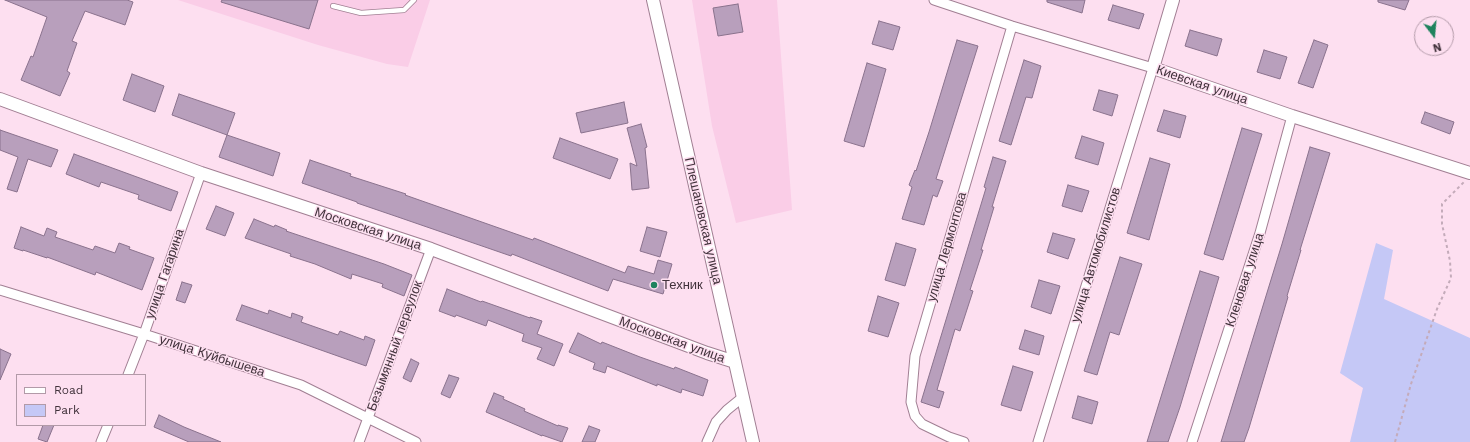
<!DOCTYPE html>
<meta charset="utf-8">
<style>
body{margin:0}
#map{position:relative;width:1470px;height:442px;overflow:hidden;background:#fddff0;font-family:"Work Sans",sans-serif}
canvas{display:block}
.legend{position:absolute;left:16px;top:374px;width:130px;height:52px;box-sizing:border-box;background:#fddff0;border:1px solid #b29aa8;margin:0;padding:5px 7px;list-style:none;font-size:12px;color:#41323b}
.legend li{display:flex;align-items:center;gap:8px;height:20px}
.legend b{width:20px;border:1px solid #b29aa8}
.north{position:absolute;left:1414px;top:16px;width:40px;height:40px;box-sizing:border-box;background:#fddff0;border:1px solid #b29aa8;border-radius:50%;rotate:164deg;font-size:11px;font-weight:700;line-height:16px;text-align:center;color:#41323b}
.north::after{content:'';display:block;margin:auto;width:14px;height:18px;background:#1e835d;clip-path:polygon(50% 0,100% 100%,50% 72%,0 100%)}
</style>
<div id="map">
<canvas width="1470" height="442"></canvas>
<ul class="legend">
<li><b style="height:5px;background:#fff"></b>Road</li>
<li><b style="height:11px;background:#c5c8f6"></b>Park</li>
</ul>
<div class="north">N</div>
</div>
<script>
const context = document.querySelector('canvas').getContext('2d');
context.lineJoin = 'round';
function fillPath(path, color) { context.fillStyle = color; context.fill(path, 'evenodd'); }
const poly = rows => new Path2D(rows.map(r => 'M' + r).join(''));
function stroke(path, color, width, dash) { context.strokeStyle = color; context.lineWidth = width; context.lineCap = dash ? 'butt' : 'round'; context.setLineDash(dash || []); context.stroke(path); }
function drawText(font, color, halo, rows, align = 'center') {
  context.font = font + ' "Work Sans",sans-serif'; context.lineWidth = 3; context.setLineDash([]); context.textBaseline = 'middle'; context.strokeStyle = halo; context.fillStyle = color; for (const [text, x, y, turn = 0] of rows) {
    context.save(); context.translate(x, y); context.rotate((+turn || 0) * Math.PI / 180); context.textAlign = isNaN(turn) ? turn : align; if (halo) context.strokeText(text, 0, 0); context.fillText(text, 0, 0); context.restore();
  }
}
const built = poly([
 [178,0,430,0,408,67,387,64,318,45],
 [692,0,777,0,792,210,736,223,712,126]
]);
const green = poly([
 [1376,243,1393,250,1384,299,1470,338,1470,442,1350,442,1363,388,1340,373]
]);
const building = poly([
 [5,0,127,0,133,2,125,25,85,11,72,41,77,43,67,71,70,73,60,96,21,80,31,56,33,57,47,17,5,0],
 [222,0,318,0,309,29,221,2,222,0],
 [1047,0,1085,0,1082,13,1047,2,1047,0],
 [1378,0,1409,0,1405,10,1378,2,1378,0],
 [738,4,743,32,718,36,713,8,738,4],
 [1113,5,1144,14,1139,29,1108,20,1113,5],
 [879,21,900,27,893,50,872,44,879,21],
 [1190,30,1222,39,1217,56,1185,46,1190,30],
 [957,40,978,46,936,179,943,181,937,197,933,195,924,225,902,219,912,187,909,185,915,170,916,171,929,132,957,40],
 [1314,40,1328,45,1313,88,1298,83,1314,40],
 [1264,50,1287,57,1280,79,1257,72,1264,50],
 [1024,60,1041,66,1032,98,1026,97,1011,145,999,141,1024,60],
 [867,63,886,69,864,147,844,141,867,63],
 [132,74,164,86,155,112,123,100,132,74],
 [1099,90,1118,95,1112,116,1093,110,1099,90],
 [179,94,235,113,227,135,172,115,179,94],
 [624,102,628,123,581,133,576,113,624,102],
 [1164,110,1186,116,1180,138,1157,131,1164,110],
 [1425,112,1454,122,1450,134,1421,123,1425,112],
 [641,124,647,147,645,148,649,188,632,190,630,163,637,166,627,128,641,124],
 [1242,128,1262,134,1223,260,1204,254,1242,128],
 [0,130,58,150,51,167,28,159,17,192,7,189,18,157,0,150,0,130],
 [227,135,280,153,273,176,219,157,227,135],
 [1082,136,1104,143,1098,165,1075,158,1082,136],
 [560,138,618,159,610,179,553,158,560,138],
 [1310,147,1330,153,1300,250,1301,250,1287,296,1288,297,1249,428,1244,442,1221,442,1282,244,1310,147],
 [74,154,178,192,171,211,138,199,139,195,101,182,99,187,66,174,74,154],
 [993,157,1006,161,992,207,994,207,981,250,983,250,970,290,973,291,960,331,955,329,937,390,944,392,939,408,921,402,986,188,984,187,993,157],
 [1150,158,1170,164,1149,240,1127,233,1150,158],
 [310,160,351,174,350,176,406,194,405,195,533,240,534,238,625,273,628,266,654,274,658,260,672,264,663,294,613,279,608,291,512,254,511,256,398,217,357,203,357,202,302,183,310,160],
 [1068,185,1089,191,1082,212,1062,206,1068,185],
 [216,206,234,213,225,236,206,229,216,206],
 [254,219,274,227,275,225,287,230,286,231,384,264,412,275,404,296,382,287,383,284,352,274,351,279,315,264,290,256,291,254,245,238,254,219],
 [21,227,44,236,47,228,57,232,55,237,93,250,95,246,115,253,119,243,130,247,129,249,154,258,142,290,96,272,95,275,47,257,47,258,23,250,23,251,14,248,21,227],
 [647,227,667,232,660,257,640,251,647,227],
 [1053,233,1075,239,1068,259,1047,252,1053,233],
 [896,243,916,249,905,286,885,280,896,243],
 [1120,257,1142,264,1119,335,1110,332,1097,375,1084,371,1120,257],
 [1200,271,1219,277,1180,407,1168,442,1147,442,1200,271],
 [1039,280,1060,286,1051,314,1031,307,1039,280],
 [182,282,192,285,185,303,176,300,182,282],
 [447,289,481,302,482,301,530,318,530,317,542,321,537,334,563,344,554,366,537,359,542,348,522,341,524,334,488,320,486,326,456,315,455,317,439,311,447,289],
 [878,296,899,303,888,337,868,331,878,296],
 [242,305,268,314,269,310,291,318,292,313,303,317,301,322,338,335,340,331,364,340,365,336,375,340,366,366,236,320,242,305],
 [1025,330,1044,336,1039,355,1019,349,1025,330],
 [578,333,601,344,602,342,640,357,674,369,675,367,708,380,703,396,682,389,681,393,657,384,657,386,607,366,605,373,593,369,595,363,569,352,578,333],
 [0,349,11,354,0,380,0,349],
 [411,359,419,363,411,382,403,378,411,359],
 [1013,366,1033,372,1021,411,1001,405,1013,366],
 [449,375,459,378,450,398,441,394,449,375],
 [494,393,504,397,503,399,525,409,524,411,558,426,558,425,568,428,562,442,542,435,542,436,486,412,494,393],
 [1078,396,1098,402,1092,424,1072,418,1078,396],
 [159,415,184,427,221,442,189,442,154,427,159,415],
 [43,425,54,425,47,442,38,439,43,425],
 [589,426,600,430,595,442,582,442,589,426]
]);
const path = poly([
 [1395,442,1411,384,1437,309,1451,278,1450,261,1442,224,1442,204,1464,182]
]);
const lane = poly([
 [333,6,361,13,404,10,414,0]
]);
const street = poly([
 [934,0,1012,26,1153,68,1038,442],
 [0,290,144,334,301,385,416,442],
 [128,375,144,334,201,173],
 [101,442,108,425],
 [359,442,431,249],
 [707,442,716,422,727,410,743,397],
 [964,442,949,437,922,424,915,416,911,402,915,356,1012,26],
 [1192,442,1260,233,1292,116]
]);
const secondary = poly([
 [653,0,753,442],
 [1173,0,1153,68,1292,116,1470,173],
 [0,99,201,173,431,249,707,353,735,362]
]);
const markers = [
 [654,285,4,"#1e835d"]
];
const streetNames = [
 ["Киевская улица",1202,85,19],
 ["Плешановская улица",703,221,77],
 ["Московская улица",368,229,18],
 ["улица Лермонтова",947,247,-74],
 ["улица Автомобилистов",1096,255,-73],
 ["улица Гагарина",165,274,-71],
 ["Кленовая улица",1245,280,-72],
 ["Московская улица",672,340,20],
 ["Безымянный переулок",395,346,-70],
 ["улица Куйбышева",212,356,18]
];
const poiNames = [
 ["Техник",662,285]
];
fillPath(built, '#facde7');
fillPath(green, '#c5c8f6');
fillPath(building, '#b89fbc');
stroke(building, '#8a728d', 1);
stroke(lane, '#a17f93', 6);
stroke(street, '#a17f93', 11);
stroke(secondary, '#a17f93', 14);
stroke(path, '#c4abba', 2, [3, 3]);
stroke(lane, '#fff', 4.5);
stroke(street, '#fff', 9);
stroke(secondary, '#fff', 12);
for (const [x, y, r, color] of markers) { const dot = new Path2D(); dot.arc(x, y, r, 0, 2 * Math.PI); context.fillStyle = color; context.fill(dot); stroke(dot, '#fddff0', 1.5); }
drawText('13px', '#41323b', '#fddff0', streetNames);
drawText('13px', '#41323b', '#fddff0', poiNames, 'left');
</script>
